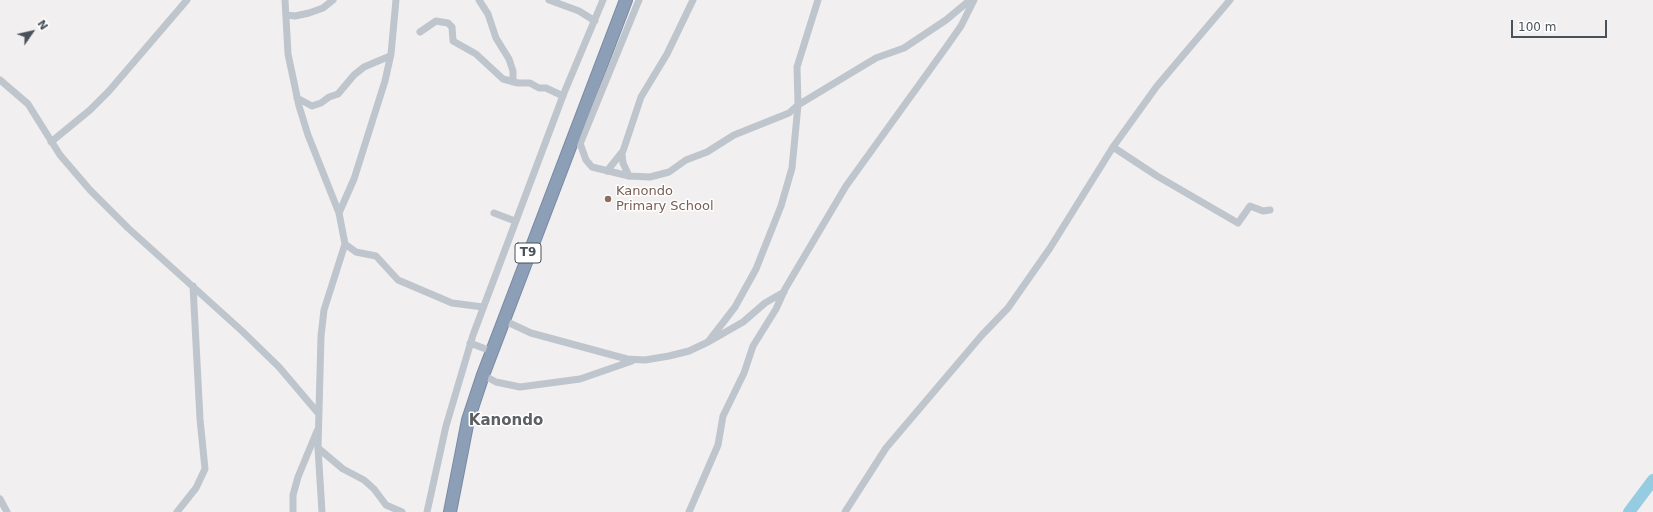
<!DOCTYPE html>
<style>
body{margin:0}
#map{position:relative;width:1653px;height:512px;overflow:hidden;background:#f1efef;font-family:"DejaVu Sans",sans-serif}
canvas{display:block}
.north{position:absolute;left:12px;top:12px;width:40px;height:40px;-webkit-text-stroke:3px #fff;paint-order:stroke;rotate:56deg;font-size:11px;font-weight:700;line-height:16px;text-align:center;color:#49515a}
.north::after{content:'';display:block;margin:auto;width:14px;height:18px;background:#49515a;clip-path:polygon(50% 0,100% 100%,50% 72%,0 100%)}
.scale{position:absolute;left:1511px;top:20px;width:96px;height:18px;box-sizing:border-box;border:2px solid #49515a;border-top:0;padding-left:5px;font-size:12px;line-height:14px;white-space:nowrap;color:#49515a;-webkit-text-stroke:3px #fff;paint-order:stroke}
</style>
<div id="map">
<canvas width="1653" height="512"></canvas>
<div class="north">N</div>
<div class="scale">100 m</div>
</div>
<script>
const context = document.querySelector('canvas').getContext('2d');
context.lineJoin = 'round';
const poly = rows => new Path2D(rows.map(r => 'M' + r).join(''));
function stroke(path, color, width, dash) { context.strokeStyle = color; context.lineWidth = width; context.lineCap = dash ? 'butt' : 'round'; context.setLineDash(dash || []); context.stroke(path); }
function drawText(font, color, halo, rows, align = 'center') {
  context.font = font + ' "DejaVu Sans",sans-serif'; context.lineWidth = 3; context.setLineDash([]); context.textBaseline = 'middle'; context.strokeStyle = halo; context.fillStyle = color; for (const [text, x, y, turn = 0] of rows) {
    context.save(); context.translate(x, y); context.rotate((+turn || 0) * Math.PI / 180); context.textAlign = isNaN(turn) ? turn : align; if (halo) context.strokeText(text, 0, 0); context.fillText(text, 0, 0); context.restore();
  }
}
const river = poly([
 [1629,512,1653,480]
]);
const street = poly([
 [285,0,288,54,299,106,308,135,339,213,345,244,324,310,321,336,318,448,322,512],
 [479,0,488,14,496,38,509,59,513,71,513,82],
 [549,0,579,11,595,21],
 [286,15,295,16,309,13,323,8,333,0],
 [420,32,436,21,448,23,452,27,453,41,476,54,503,79,518,83,530,83,539,88,546,88,563,96],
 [0,80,28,104,60,155,90,190,128,228,242,331,279,367,318,413],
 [297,98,312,106,321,103,329,97,338,94,354,75,364,67,390,56],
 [576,132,586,160,592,167,629,176,650,177,669,172,686,160,707,152,734,135,789,113,798,105,876,58,904,48,946,20,970,0],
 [51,142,90,110,109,91,187,0],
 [580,144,639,0],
 [1113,147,1157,176,1238,223,1250,206,1263,211,1270,210],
 [622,154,623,163,629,176],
 [607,171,623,151,641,97,667,54,693,0],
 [339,213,354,179,385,81,391,54,396,0],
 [494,213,515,221],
 [345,244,356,252,376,256,398,280,452,303,483,307],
 [503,320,531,333,627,359,645,360,669,356,689,351,708,342,735,307,756,269,781,206,792,168,798,105,797,67,818,0],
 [710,341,743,322,765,303,784,292],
 [470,343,491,351],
 [483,375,496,382,520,387,580,379,632,361],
 [318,448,343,469,364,480,374,489,386,505,402,512],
 [0,499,7,512],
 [177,512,196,488,205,469,200,419,193,286],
 [293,512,293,495,298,477,317,431],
 [427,512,446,426,473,335,564,93,603,0],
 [689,512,718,445,723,416,744,373,753,346,776,309,785,289,846,186,947,46,961,26,974,0],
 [845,512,886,448,982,335,1008,308,1050,248,1113,147,1157,86,1230,0]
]);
const highway = poly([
 [450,512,468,420,483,375,626,0]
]);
const markers = [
 [608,199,4,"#8d6e63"]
];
const shields = [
 [528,253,26]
];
const shieldNames = [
 ["T9",528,253]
];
const educationNames = [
 ["Kanondo",616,192],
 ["Primary School",616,207]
];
const quarterNames = [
 ["Kanondo",506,421]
];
stroke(river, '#95cce1', 12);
stroke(highway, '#788aa3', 14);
stroke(street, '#bfc5cc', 7);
stroke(highway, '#8c9fb7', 12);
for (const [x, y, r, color] of markers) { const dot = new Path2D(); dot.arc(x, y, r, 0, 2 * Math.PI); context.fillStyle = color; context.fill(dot); stroke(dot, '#fff', 1.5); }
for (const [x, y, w] of shields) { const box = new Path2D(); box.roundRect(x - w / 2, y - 10, w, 20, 3); context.fillStyle = '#fff'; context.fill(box); stroke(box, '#49515a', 1); }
drawText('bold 12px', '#49515a', null, shieldNames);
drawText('13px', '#785e54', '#fff', educationNames, 'left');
drawText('bold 15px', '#5c5f63', '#fff', quarterNames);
</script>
